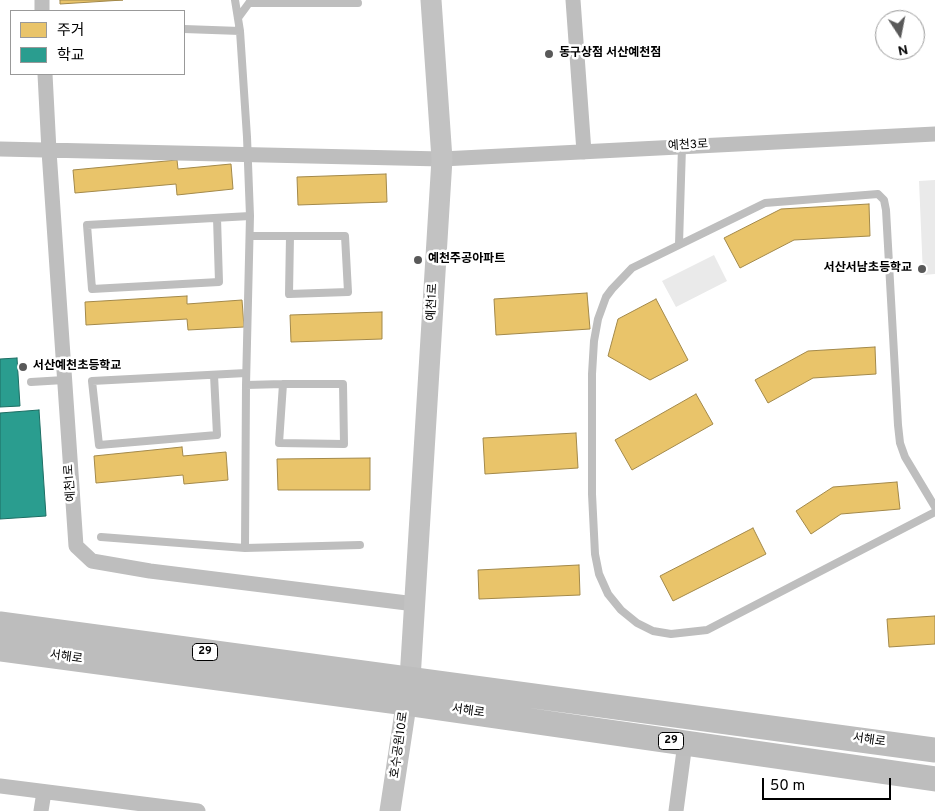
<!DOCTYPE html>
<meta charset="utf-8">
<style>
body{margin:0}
#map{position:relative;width:935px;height:811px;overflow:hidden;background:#fff;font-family:Overpass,"Noto Sans KR",sans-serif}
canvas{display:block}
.legend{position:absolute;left:10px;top:10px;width:175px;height:65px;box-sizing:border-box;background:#fff;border:1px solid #999;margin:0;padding:6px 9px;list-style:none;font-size:15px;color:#000}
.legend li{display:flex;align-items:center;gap:10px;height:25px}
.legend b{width:25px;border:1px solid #999}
.north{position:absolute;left:875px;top:10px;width:50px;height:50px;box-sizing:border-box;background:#fff;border:1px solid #999;border-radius:50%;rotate:169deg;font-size:14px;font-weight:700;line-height:20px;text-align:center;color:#000}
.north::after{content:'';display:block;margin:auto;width:18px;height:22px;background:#595959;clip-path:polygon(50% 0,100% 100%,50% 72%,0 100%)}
.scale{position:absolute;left:762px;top:778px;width:129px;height:22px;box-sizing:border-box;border:2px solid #000;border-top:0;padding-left:6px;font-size:15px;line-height:18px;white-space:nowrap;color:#000;-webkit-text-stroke:4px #fff;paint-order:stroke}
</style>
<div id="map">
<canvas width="935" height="811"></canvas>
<ul class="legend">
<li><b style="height:14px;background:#e9c46a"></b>주거</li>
<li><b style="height:14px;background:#2a9d8f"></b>학교</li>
</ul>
<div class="north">N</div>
<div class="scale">50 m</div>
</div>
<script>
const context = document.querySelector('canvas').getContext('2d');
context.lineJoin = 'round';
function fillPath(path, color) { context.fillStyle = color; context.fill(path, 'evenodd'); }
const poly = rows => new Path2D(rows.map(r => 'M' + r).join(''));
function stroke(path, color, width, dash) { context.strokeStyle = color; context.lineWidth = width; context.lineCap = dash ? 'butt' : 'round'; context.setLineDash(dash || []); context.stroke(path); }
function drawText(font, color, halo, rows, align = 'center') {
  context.font = font + ' Overpass,"Noto Sans KR",sans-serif'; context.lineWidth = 5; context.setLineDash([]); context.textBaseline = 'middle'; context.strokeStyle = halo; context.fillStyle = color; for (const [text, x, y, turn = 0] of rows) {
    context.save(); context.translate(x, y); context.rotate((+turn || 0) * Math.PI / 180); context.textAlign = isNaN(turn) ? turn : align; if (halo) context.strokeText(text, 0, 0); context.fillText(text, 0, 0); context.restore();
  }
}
const green = poly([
 [935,180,935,274,923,275,919,181],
 [714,255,727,281,676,307,662,281]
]);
const homes = poly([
 [60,0,123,0,60,4,60,0],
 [177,160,178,169,231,164,233,189,177,195,176,184,75,193,73,170,177,160],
 [386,174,387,202,298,205,297,177,386,174],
 [869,204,870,236,794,240,740,268,724,238,781,209,869,204],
 [587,293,590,329,496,335,494,299,587,293],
 [187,296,187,304,242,300,244,327,188,330,187,319,86,325,85,302,187,296],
 [656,299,688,360,650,380,608,356,618,319,656,299],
 [382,312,382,339,291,342,290,315,382,312],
 [875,347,876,374,813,378,768,403,755,380,808,351,875,347],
 [696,394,713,424,632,470,615,440,696,394],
 [576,433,578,468,485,474,483,438,576,433],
 [182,447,183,456,226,452,228,480,184,484,183,475,96,483,94,456,182,447],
 [370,458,370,490,278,490,277,459,370,458],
 [897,482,900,509,841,514,811,534,796,511,833,487,897,482],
 [753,528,766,554,673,601,660,576,753,528],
 [579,565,580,595,479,599,478,570,579,565],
 [935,616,935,644,889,647,887,619,935,616]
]);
const schools = poly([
 [17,358,20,406,0,407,0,359,17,358],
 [39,410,46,516,0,519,0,413,39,410]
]);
const lane = poly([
 [235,0,240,31,247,137,250,216,246,385,245,548],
 [238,18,249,3,358,3],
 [184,29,240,31],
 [217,218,219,282,92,289,87,225,250,216],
 [250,236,345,236,348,292,289,294,290,236],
 [679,244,682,147],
 [214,375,217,435,99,445,92,381,246,373],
 [31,382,64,380],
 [246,385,283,384,343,384,344,444,279,443,283,384],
 [935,507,905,457,900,443,898,425,886,210,884,200,878,194,765,203,632,268,612,289,606,297,598,319,594,341,592,374,592,494,595,554,599,574,608,594,621,610,637,623,653,631,671,634,707,630,935,512],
 [101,537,245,548,360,545]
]);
const street = poly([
 [42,0,42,11],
 [573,0,584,152],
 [45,74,49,151,76,546,92,561,150,571,415,604],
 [0,149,442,159,935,134],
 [0,786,198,811],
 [41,811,44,792],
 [676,811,685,743]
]);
const secondary = poly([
 [390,811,410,679,442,159,431,0]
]);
const primary = poly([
 [0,624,935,750],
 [0,649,406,703,935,779]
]);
const markers = [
 [549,54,5,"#595959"],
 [418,260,5,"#595959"],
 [922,269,5,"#595959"],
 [23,367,5,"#595959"]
];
const shields = [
 [205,652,25],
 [671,741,25]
];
const shieldNames = [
 ["29",205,652],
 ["29",671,741]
];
const poiNames = [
 ["동구상점 서산예천점",559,54],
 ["예천주공아파트",428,260],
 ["서산서남초등학교",912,269,"right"],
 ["서산예천초등학교",33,367]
];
const streetNames = [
 ["예천3로",688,146,-3],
 ["예천1로",433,302,-87],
 ["예천1로",71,483,-94],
 ["서해로",66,658,8],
 ["서해로",468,712,8],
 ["서해로",869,741,8],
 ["호수공원10로",400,745,-82]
];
fillPath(green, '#eaeaea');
fillPath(homes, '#e9c46a');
stroke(homes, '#a3894a', 1);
fillPath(schools, '#2a9d8f');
stroke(schools, '#1d6e64', 1);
stroke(lane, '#bebebe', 8);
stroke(street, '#bebebe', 15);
stroke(secondary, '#c2c2c2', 21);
stroke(primary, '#bdbdbd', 25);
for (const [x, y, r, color] of markers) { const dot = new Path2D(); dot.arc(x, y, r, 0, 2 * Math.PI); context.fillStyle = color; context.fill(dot); stroke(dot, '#fff', 2); }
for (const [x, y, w] of shields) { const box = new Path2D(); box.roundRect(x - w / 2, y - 8.5, w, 17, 4); context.fillStyle = '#fff'; context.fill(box); stroke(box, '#000', 1); }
drawText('bold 11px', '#000', null, shieldNames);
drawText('bold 12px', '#000', '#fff', poiNames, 'left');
drawText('12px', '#000', '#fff', streetNames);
</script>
